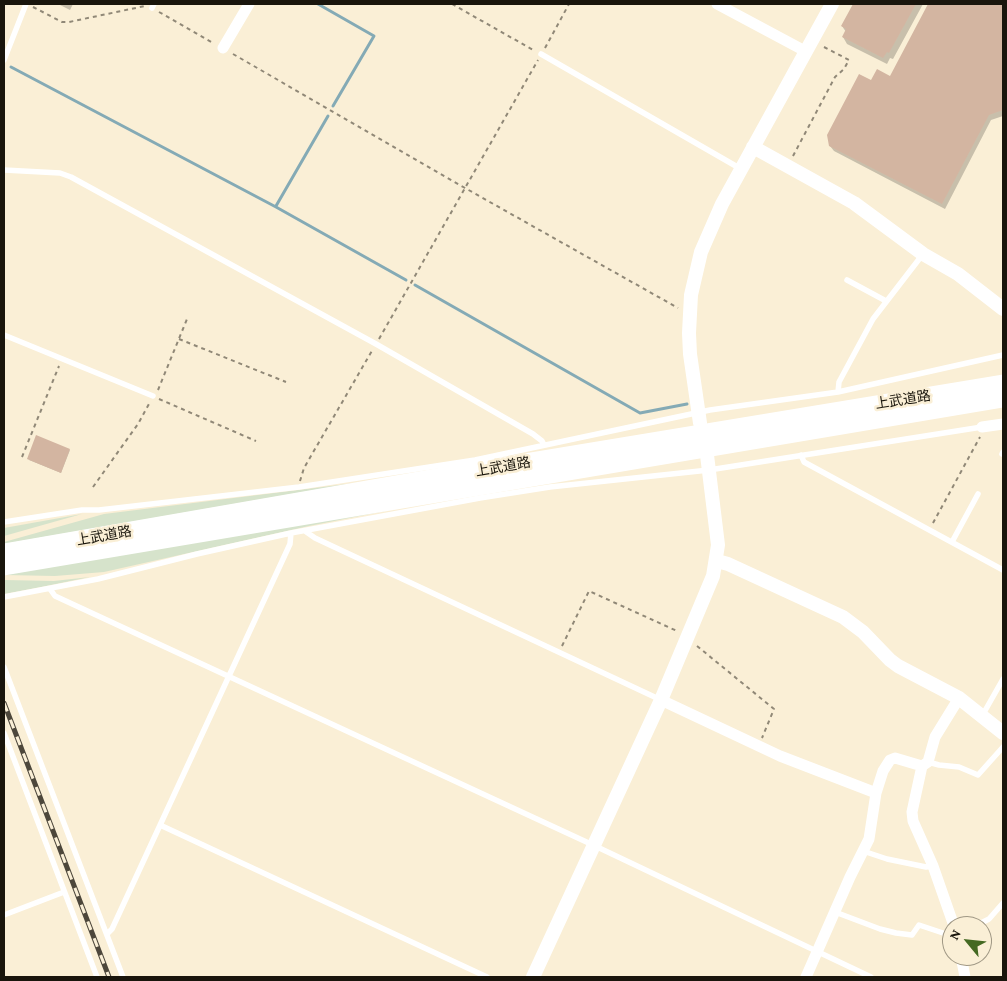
<!DOCTYPE html>
<meta charset="utf-8">
<style>
body{margin:0}
#map{position:relative;width:1007px;height:981px;overflow:hidden;background:#faefd6;font-family:"Crimson Pro",serif}
canvas{display:block}
.frame{position:absolute;inset:0;border:5px solid #19150c;pointer-events:none}
.north{position:absolute;left:942px;top:916px;width:50px;height:50px;box-sizing:border-box;background:#faefd6;border:1px solid #a09885;border-radius:50%;rotate:298deg;font-size:14px;font-weight:700;line-height:20px;text-align:center;color:#19150c}
.north::after{content:'';display:block;margin:auto;width:18px;height:22px;background:#446922;clip-path:polygon(50% 0,100% 100%,50% 72%,0 100%)}
</style>
<div id="map">
<canvas width="1007" height="981"></canvas>
<div class="frame"></div>
<div class="north">N</div>
</div>
<script>
const context = document.querySelector('canvas').getContext('2d');
context.lineJoin = 'round';
function fillPath(path, color) { context.fillStyle = color; context.fill(path, 'evenodd'); }
const poly = rows => new Path2D(rows.map(r => 'M' + r).join(''));
function stroke(path, color, width, dash) { context.strokeStyle = color; context.lineWidth = width; context.lineCap = dash ? 'butt' : 'round'; context.setLineDash(dash || []); context.stroke(path); }
function drawText(font, color, halo, rows, align = 'center') {
  context.font = font + ' "Crimson Pro","Noto Sans JP",serif'; context.lineWidth = 5; context.setLineDash([]); context.textBaseline = 'middle'; context.strokeStyle = halo; context.fillStyle = color; for (const [text, x, y, turn = 0] of rows) {
    context.save(); context.translate(x, y); context.rotate((+turn || 0) * Math.PI / 180); context.textAlign = isNaN(turn) ? turn : align; if (halo) context.strokeText(text, 0, 0); context.fillText(text, 0, 0); context.restore();
  }
}
const green = poly([
 [355,483,4,544,4,542,104,514],
 [405,507,309,526,104,572,55,576,4,575,4,574],
 [82,514,57,521,4,536,4,528],
 [90,577,41,587,4,594,4,580,54,581]
]);
const shadow = poly([
 [58,4,73,4,70,10],
 [854,4,923,4,893,59,890,58,887,64,847,44,843,37,846,32,842,26],
 [929,4,1003,4,1003,116,991,120,945,209,834,151,830,146,872,82,891,78],
 [70,450,61,473,29,460]
]);
const stream = poly([
 [318,4,374,36,333,106],
 [11,67,276,207,406,280],
 [276,206,328,116],
 [415,285,640,413,687,404]
]);
const building = poly([
 [853,4,916,4,889,53,887,52,883,58,842,37,846,29,841,26],
 [928,4,1003,4,1003,110,989,115,942,204,829,146,827,135,859,74,871,80,877,69,890,76],
 [36,435,70,449,61,473,27,459]
]);
const path = poly([
 [452,4,535,51],
 [33,7,62,22,69,22,145,6],
 [159,12,213,43],
 [545,48,569,4],
 [233,54,465,188,678,308],
 [793,156,835,77,844,69,849,60,824,47],
 [179,339,286,382],
 [379,339,538,60],
 [158,390,187,319],
 [159,399,256,441],
 [22,457,59,366],
 [300,481,304,468,373,349],
 [93,487,138,424,150,402],
 [933,523,980,437],
 [562,646,589,591,677,631],
 [697,646,774,709,762,738]
]);
const service = poly([
 [152,8,154,4],
 [541,54,741,169],
 [4,60,26,4],
 [4,170,60,173,71,177,376,344,533,434,542,441,544,445],
 [847,280,886,301],
 [4,335,153,396],
 [838,392,839,382,873,319,923,254],
 [1002,454,1003,452],
 [801,455,804,462,1003,570],
 [4,522,82,510,99,510,299,487,475,460,710,410,838,392,1003,355],
 [305,531,315,538,661,700],
 [952,542,978,494],
 [50,589,55,596,593,845,871,977],
 [4,597,98,579,197,554,291,533,480,498,550,487,709,470,982,427],
 [4,667,123,977],
 [982,716,1003,679],
 [4,733,97,977],
 [928,762,939,765,959,767,978,775,1003,747],
 [160,825,487,977],
 [863,851,887,859,926,867,933,866],
 [835,912,880,929,896,933,912,935,919,925,949,935,952,934],
 [4,915,64,892],
 [975,926,989,919,1003,903],
 [107,934,112,929,290,544,291,533]
]);
const minor = poly([
 [717,4,805,51],
 [223,48,249,4],
 [982,427,1003,424],
 [661,700,780,756,876,793],
 [954,926,933,866,913,821,912,812,922,766,928,762,935,737,959,698],
 [961,956,965,977],
 [806,977,850,877,869,839,876,793,883,771,890,760,895,758,922,766]
]);
const tertiary = poly([
 [753,147,854,203,923,254,958,274,1003,309],
 [700,423,690,354,689,333,691,295,701,252,722,204,832,4],
 [717,561,728,564,843,617,863,632,890,660,898,666,959,698,1003,733],
 [533,977,661,700,713,576,718,545,707,455]
]);
const trunk = poly([
 [4,553,476,471,1003,384],
 [4,566,1003,398]
]);
const rail = poly([
 [4,703,109,977]
]);
const streetNames = [
 ["上武道路",903,400,-9],
 ["上武道路",503,467,-10],
 ["上武道路",104,536,-10]
];
fillPath(green, '#d6e3cb');
fillPath(shadow, '#0003');
stroke(stream, '#84aab5', 3);
fillPath(building, '#d3b5a1');
stroke(path, '#908877', 2, [4, 4]);
stroke(service, '#fff', 5.5);
stroke(minor, '#fff', 11);
stroke(tertiary, '#fff', 14);
stroke(trunk, '#fff', 19);
stroke(rail, '#4d473b', 5);
stroke(rail, '#faefd6', 3, [9]);
drawText('14px', '#19150c', '#faefd6', streetNames);
</script>
